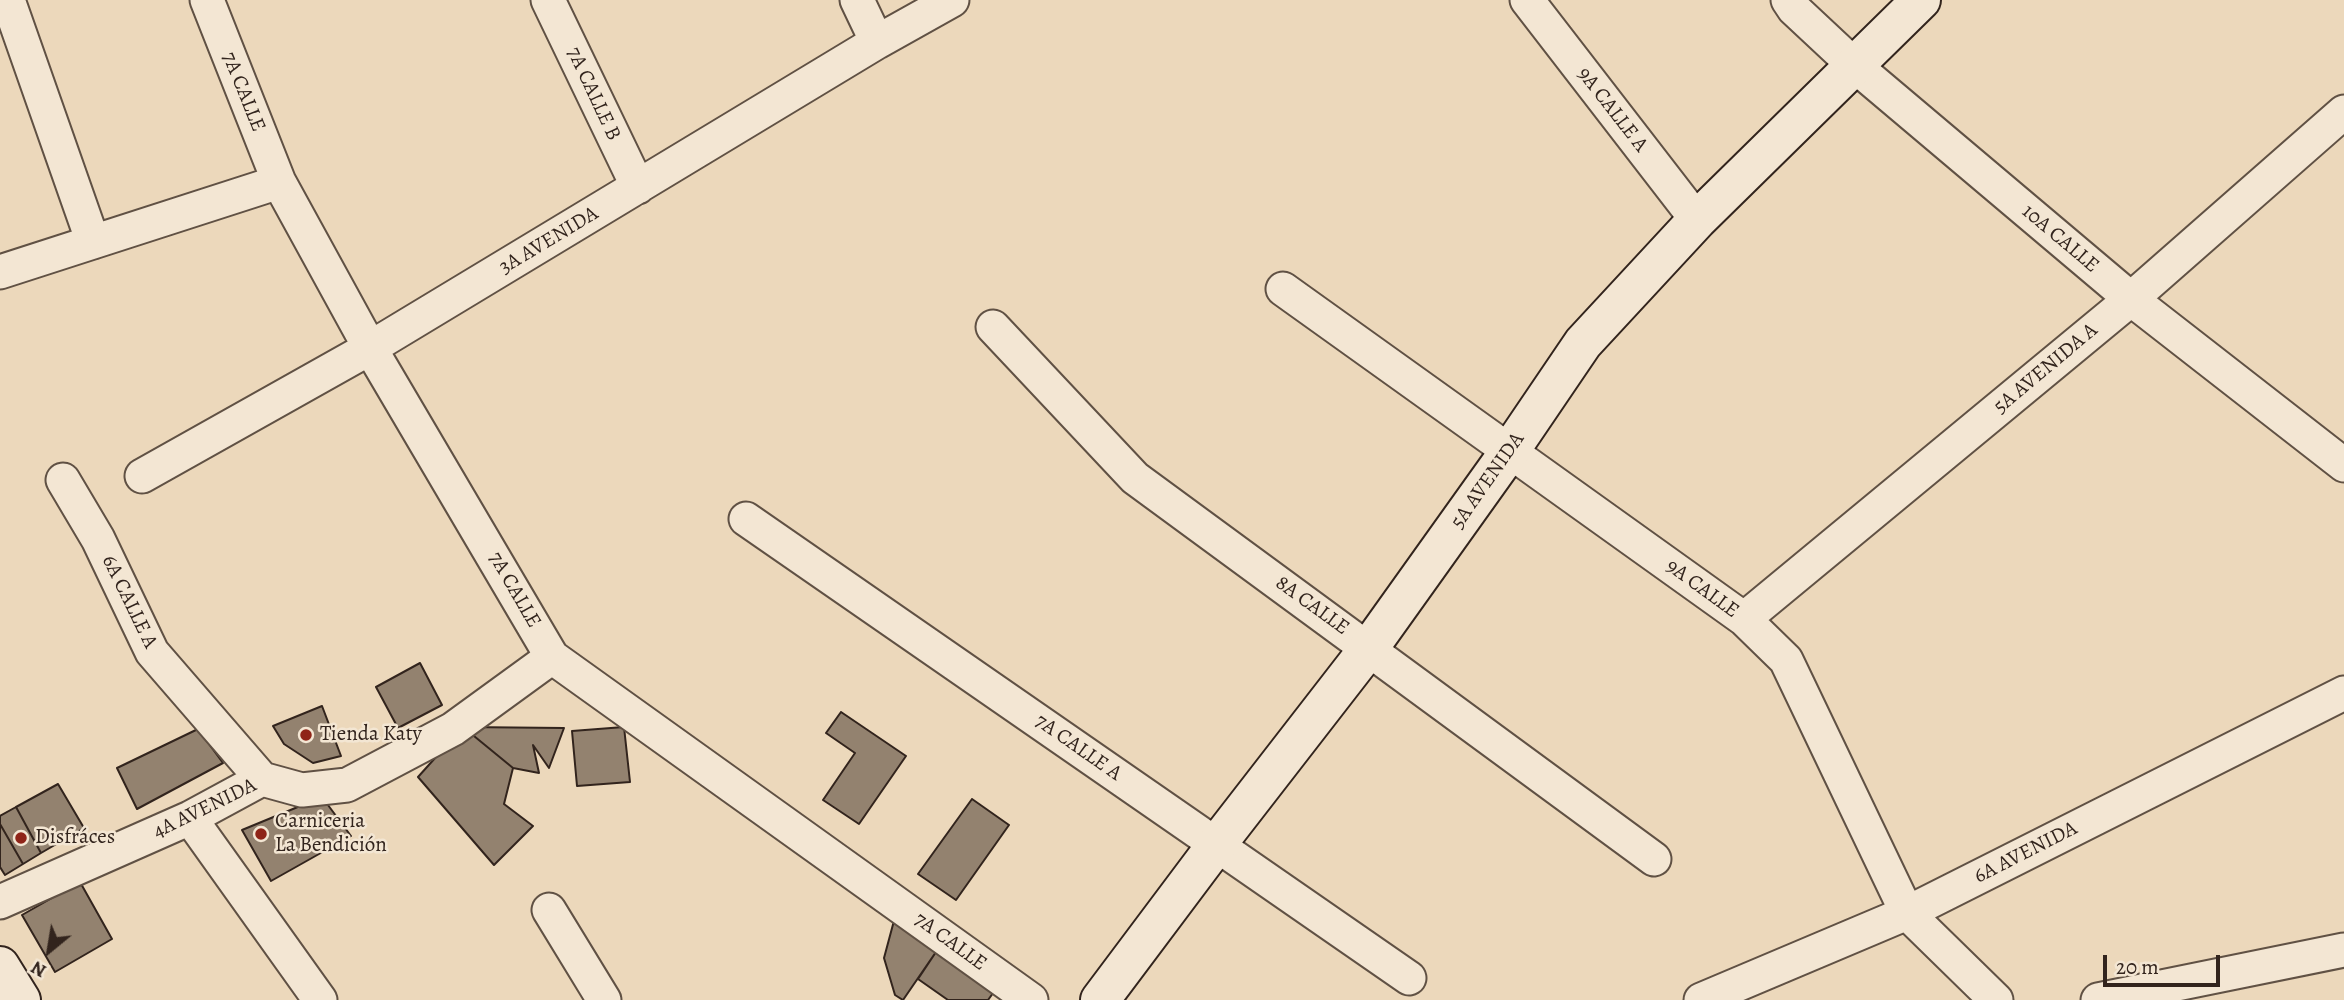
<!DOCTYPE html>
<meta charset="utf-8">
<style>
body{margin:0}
#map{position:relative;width:2344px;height:1000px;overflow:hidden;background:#ecd8bb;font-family:Alegreya,serif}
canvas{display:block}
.north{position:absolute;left:14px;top:916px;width:70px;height:70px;-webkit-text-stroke:5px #f3e6d3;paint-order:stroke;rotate:210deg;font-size:19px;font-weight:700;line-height:28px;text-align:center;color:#32241d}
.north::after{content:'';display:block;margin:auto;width:24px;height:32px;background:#32241d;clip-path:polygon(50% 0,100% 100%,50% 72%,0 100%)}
.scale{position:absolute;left:2103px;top:955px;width:117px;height:32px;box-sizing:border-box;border:4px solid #32241d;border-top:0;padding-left:9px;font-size:21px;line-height:24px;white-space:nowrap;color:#32241d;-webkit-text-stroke:5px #f3e6d3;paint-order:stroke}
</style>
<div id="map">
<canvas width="2344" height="1000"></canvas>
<div class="north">N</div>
<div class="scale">20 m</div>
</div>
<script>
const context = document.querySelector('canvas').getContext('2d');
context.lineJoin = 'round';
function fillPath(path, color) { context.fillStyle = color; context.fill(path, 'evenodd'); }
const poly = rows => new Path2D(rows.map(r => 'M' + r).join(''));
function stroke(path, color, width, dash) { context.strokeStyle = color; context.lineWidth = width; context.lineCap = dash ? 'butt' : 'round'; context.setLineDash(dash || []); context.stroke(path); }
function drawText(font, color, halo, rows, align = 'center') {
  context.font = font + ' Alegreya,serif'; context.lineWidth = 5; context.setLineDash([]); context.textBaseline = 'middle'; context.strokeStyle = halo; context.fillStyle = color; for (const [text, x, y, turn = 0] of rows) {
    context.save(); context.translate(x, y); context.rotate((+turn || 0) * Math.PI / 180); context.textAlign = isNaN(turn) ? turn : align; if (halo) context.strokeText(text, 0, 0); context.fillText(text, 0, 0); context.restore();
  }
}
const building = poly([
 [420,663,442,705,398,728,376,687,420,663],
 [322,706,341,756,313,763,284,744,273,726,322,706],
 [841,712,906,756,859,824,823,800,855,753,826,733,841,712],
 [463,727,513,768,504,804,533,826,494,865,418,777,463,727],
 [463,727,564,728,549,768,533,745,539,773,513,768,463,727],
 [624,727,630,782,577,786,572,731,624,727],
 [198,729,223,763,137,809,117,768,198,729],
 [58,784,84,828,41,853,16,807,58,784],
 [322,797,351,836,271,881,242,830,322,797],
 [972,799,1009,825,956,900,918,874,972,799],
 [16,807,41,853,23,864,0,824,0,816,16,807],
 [0,824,23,864,5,875,0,867,0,824],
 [80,882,112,939,55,972,22,915,80,882],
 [895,917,938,949,903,1000,895,995,884,958,895,917],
 [938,949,996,989,988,1000,948,1000,918,979,938,949]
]);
const street = poly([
 [8,0,93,242],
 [207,0,279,182,370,348,552,657,1031,1000],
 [548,0,638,187],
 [857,0,877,42],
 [1527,0,1697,220],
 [1788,0,1794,9,1855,66,2131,299,2344,465],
 [0,272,279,182],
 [1283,289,1744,619,1786,660,1907,913,1996,1000],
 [993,327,1135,478,1654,859],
 [142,476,370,348,877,42,952,0],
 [63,480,98,539,152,652,262,779],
 [746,519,1409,978],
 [1744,619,2131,299,2344,112],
 [190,818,320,1000],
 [0,902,190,818,262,779,302,790,347,785,453,729,552,657],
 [549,910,604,1000],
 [1701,1000,1907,913,2344,693],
 [2098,1000,2344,950]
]);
const secondary = poly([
 [0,966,21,1000],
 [1100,1000,1217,844,1369,648,1509,452,1583,343,1697,220,1921,0]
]);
const markers = [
 [306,735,7,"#8f2418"],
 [261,834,7,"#8f2418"],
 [21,838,7,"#8f2418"]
];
const streetNames = [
 ["7A CALLE",243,92,68],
 ["7A CALLE B",593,94,65],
 ["9A CALLE A",1612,110,52],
 ["10A CALLE",2060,239,40],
 ["3A AVENIDA",549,241,-31],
 ["5A AVENIDA A",2046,369,-40],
 ["5A AVENIDA",1488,481,-55],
 ["9A CALLE",1702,589,36],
 ["7A CALLE",514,590,60],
 ["6A CALLE A",129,602,64],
 ["8A CALLE",1312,606,36],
 ["7A CALLE A",1078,748,35],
 ["4A AVENIDA",205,809,-26],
 ["6A AVENIDA",2026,853,-27],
 ["7A CALLE",950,942,36]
];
const poiNames = [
 ["Tienda Katy",320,735],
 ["Carniceria",275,822],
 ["La Bendición",275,846],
 ["Disfráces",35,838]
];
fillPath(building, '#93826f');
stroke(building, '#32241d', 2);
stroke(street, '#605144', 37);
stroke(secondary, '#32241d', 42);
stroke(street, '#f3e6d3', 33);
stroke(secondary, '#f3e6d3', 38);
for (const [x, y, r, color] of markers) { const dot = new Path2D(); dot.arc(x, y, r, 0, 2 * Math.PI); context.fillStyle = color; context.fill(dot); stroke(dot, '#f3e6d3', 2.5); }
drawText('21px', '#32241d', '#f3e6d3', streetNames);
drawText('21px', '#32241d', '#f3e6d3', poiNames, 'left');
</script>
